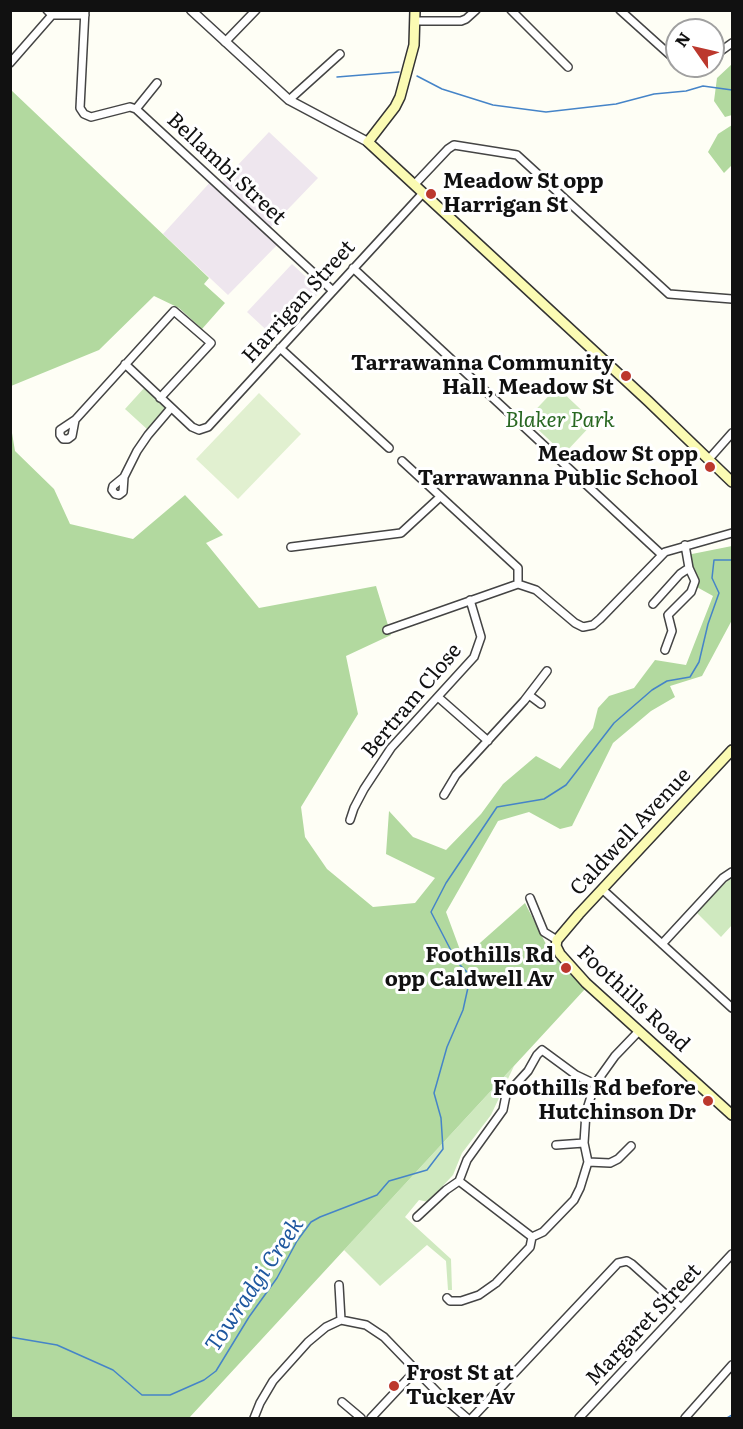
<!DOCTYPE html>
<style>
body{margin:0}
#map{position:relative;width:743px;height:1429px;overflow:hidden;background:#fefef5;font-family:Literata,serif}
canvas{display:block}
.frame{position:absolute;inset:0;border:12px solid #111;pointer-events:none}
.north{position:absolute;left:665px;top:18px;width:60px;height:60px;box-sizing:border-box;background:#fff;border:2px solid #a0a0a0;border-radius:50%;rotate:304deg;font-size:16px;font-weight:700;line-height:24px;text-align:center;color:#111}
.north::after{content:'';display:block;margin:auto;width:21px;height:27px;background:#bc382d;clip-path:polygon(50% 0,100% 100%,50% 72%,0 100%)}
</style>
<div id="map">
<canvas width="743" height="1429"></canvas>
<div class="frame"></div>
<div class="north">N</div>
</div>
<script>
const context = document.querySelector('canvas').getContext('2d');
context.lineJoin = 'round';
function fillPath(path, color) { context.fillStyle = color; context.fill(path, 'evenodd'); }
const poly = rows => new Path2D(rows.map(r => 'M' + r).join(''));
function stroke(path, color, width, dash) { context.strokeStyle = color; context.lineWidth = width; context.lineCap = dash ? 'butt' : 'round'; context.setLineDash(dash || []); context.stroke(path); }
function drawText(font, color, halo, rows, align = 'center') {
  context.font = font + ' Literata,serif'; context.lineWidth = 6; context.setLineDash([]); context.textBaseline = 'middle'; context.strokeStyle = halo; context.fillStyle = color; for (const [text, x, y, turn = 0] of rows) {
    context.save(); context.translate(x, y); context.rotate((+turn || 0) * Math.PI / 180); context.textAlign = isNaN(turn) ? turn : align; if (halo) context.strokeText(text, 0, 0); context.fillText(text, 0, 0); context.restore();
  }
}
const industrial = poly([
 [269,132,318,178,268,230,280,242,228,295,163,234,213,179,219,185],
 [292,264,319,289,319,293,275,338,247,312]
]);
const green = poly([
 [145,387,166,406,165,412,148,430,125,409],
 [557,387,594,422,564,454,527,419],
 [732,878,732,925,721,937,697,913,725,883],
 [514,1066,491,1115,462,1153,453,1175,428,1202,419,1200,405,1217,451,1259,452,1290,448,1290,446,1261,427,1245,380,1286,344,1250]
]);
const forest = poly([
 [732,64,732,115,725,117,714,101,717,78],
 [10,89,209,278,204,284,225,303,202,329,179,308,154,296,99,350,11,386],
 [732,125,732,165,724,173,708,152,718,134],
 [10,421,15,451,54,489,70,524,133,539,185,495,223,535,206,543,259,608,376,586,391,635,346,656,358,714,301,807,305,837,327,869,373,907,415,903,435,878,386,854,389,811,413,837,446,850,481,814,503,784,536,756,560,769,593,728,598,708,609,696,634,688,655,660,686,665,713,596,695,586,687,555,732,546,732,620,702,676,670,686,675,697,651,711,613,743,572,826,560,829,529,812,498,821,446,912,463,958,525,903,548,948,565,969,585,989,189,1418,11,1418]
]);
const pitch = poly([
 [259,393,301,434,238,499,196,459]
]);
const stream = poly([
 [417,76,442,89,493,105,546,112,616,104,654,94,686,91,703,86,732,90],
 [337,77,399,72],
 [10,1337,57,1345,113,1370,142,1395,170,1395,204,1380,216,1371,249,1317,277,1278,297,1241,311,1222,320,1217,377,1195,389,1181,427,1170,443,1149,441,1118,434,1093,447,1047,463,1010,469,983,467,972,457,962,431,912,446,883,497,807,544,799,566,785,614,723,652,690,667,681,690,677,699,662,708,624,719,593,712,578,714,560,732,560],
 [727,1418,732,1415]
]);
const minor = poly([
 [47,10,52,15,85,15],
 [85,10,80,108,84,114,91,117,130,107,136,109,332,290],
 [511,10,568,67],
 [620,10,670,55,677,55],
 [416,21,461,21,466,19,476,10],
 [225,42,256,10],
 [713,53,718,53,732,43],
 [10,63,52,15],
 [289,100,340,54],
 [136,109,157,83],
 [414,185,448,149,454,145,517,155,669,294,732,299],
 [353,268,662,555],
 [280,348,389,448],
 [125,364,192,427,199,430,208,427,423,193],
 [75,420,60,430,60,435,63,439,68,439,72,436,75,420,174,311,211,343,160,398],
 [709,459,732,433],
 [402,461,518,568,518,584,536,590,575,623,583,627,593,625,600,619,665,552,732,533],
 [124,477,113,486,112,490,115,494,119,495,123,492,124,477,137,451,148,435,171,408],
 [291,547,401,533,440,497],
 [653,604,680,574,689,568],
 [387,630,518,584],
 [665,650,672,631,668,615,691,592,695,581,689,568,685,545],
 [529,695,541,704],
 [438,697,488,741],
 [444,795,456,775,524,701,547,671],
 [350,820,354,808,364,789,391,748,474,657,481,637,470,600],
 [602,889,732,1008],
 [530,898,544,932,557,940],
 [662,944,723,878,732,872],
 [556,1145,584,1143],
 [588,1162,610,1163,618,1159,631,1146],
 [459,1181,532,1237,543,1232,574,1200,580,1188,588,1162,584,1143,586,1112,595,1084,615,1056,639,1031],
 [459,1181,467,1160,503,1110,506,1095,528,1071,537,1055,542,1050,576,1075,595,1084],
 [417,1217,446,1190,459,1181],
 [339,1285,341,1320],
 [447,1298,450,1301,461,1301,479,1295,496,1283,530,1247,532,1237],
 [342,1402,361,1418],
 [254,1418,260,1403,273,1381,308,1342,326,1327,341,1320,366,1325,384,1337,438,1393,467,1418],
 [371,1418,416,1370],
 [472,1418,618,1263,627,1261,632,1264,681,1308],
 [579,1418,732,1254],
 [685,1418,732,1365]
]);
const tertiary = poly([
 [191,10,289,100,368,142]
]);
const secondary = poly([
 [415,10,414,45,400,97,395,107,368,142,648,401,732,482],
 [732,750,579,914,557,940,556,946,560,954,586,983,732,1115]
]);
const markers = [
 [431,194,6,"#bc382d"],
 [626,376,6,"#bc382d"],
 [710,467,6,"#bc382d"],
 [566,968,6,"#bc382d"],
 [708,1101,6,"#bc382d"],
 [394,1386,6,"#bc382d"]
];
const streetNames = [
 ["Bellambi Street",226,169,43],
 ["Harrigan Street",299,302,-48],
 ["Bertram Close",412,701,-50],
 ["Caldwell Avenue",631,832,-47],
 ["Foothills Road",633,999,43],
 ["Margaret Street",644,1325,-47]
];
const poiNames = [
 ["Meadow St opp",443,182,"left"],
 ["Harrigan St",443,206,"left"],
 ["Tarrawanna Community",614,364],
 ["Hall, Meadow St",614,388],
 ["Meadow St opp",698,455],
 ["Tarrawanna Public School",698,479],
 ["Foothills Rd",554,956],
 ["opp Caldwell Av",554,980],
 ["Foothills Rd before",696,1089],
 ["Hutchinson Dr",696,1113],
 ["Frost St at",406,1374,"left"],
 ["Tucker Av",406,1398,"left"]
];
const parkNames = [
 ["Blaker Park",560,421]
];
const waterNames = [
 ["Towradgi Creek",255,1285,-56]
];
fillPath(industrial, '#eee6ee');
fillPath(green, '#cfe9bf');
fillPath(forest, '#b2d99f');
fillPath(pitch, '#e1f0d0');
stroke(stream, '#4584c8', 1.5);
stroke(minor, '#444', 10);
stroke(tertiary, '#444', 11);
stroke(secondary, '#333', 12);
stroke(minor, '#fff', 7);
stroke(tertiary, '#fff', 8);
stroke(secondary, '#fbfbb3', 9);
for (const [x, y, r, color] of markers) { const dot = new Path2D(); dot.arc(x, y, r, 0, 2 * Math.PI); context.fillStyle = color; context.fill(dot); stroke(dot, '#fff', 2); }
drawText('21px', '#111', '#fff', streetNames);
drawText('bold 21px', '#111', '#fff', poiNames, 'right');
drawText('italic 21px', '#286722', '#fff', parkNames);
drawText('italic 22px', '#1e579f', '#fff', waterNames);
</script>
